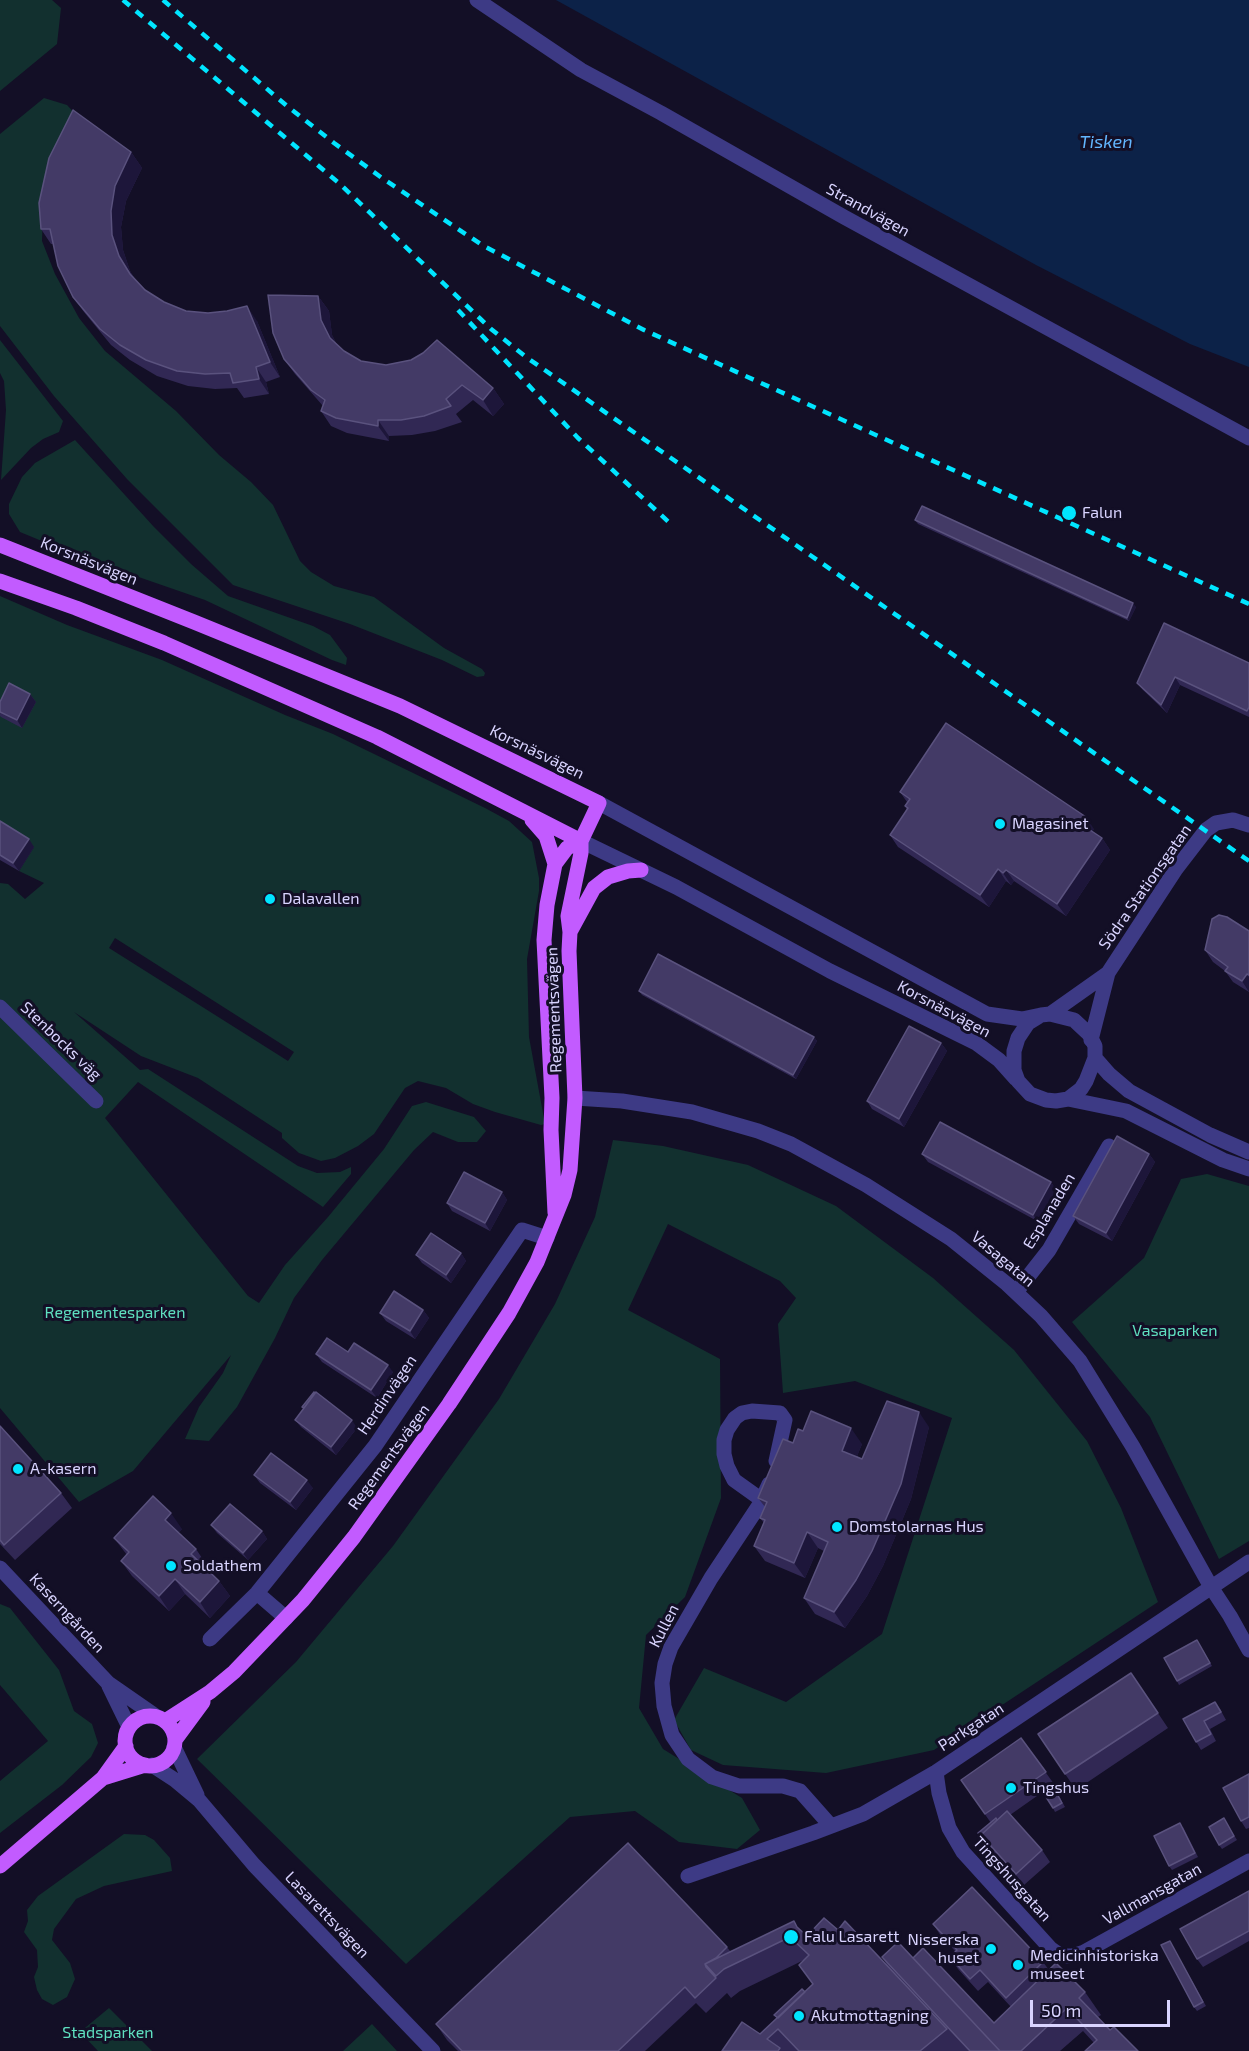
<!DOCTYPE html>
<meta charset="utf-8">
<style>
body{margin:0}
#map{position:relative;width:1249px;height:2051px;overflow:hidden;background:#130f26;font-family:"Exo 2",sans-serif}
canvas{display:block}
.scale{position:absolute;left:1030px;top:2000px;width:140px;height:27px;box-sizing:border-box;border:3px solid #d9d4ff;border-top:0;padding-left:8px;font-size:18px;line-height:21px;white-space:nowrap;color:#d9d4ff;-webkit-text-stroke:4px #130f26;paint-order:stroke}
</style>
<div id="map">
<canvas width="1249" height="2051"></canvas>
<div class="scale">50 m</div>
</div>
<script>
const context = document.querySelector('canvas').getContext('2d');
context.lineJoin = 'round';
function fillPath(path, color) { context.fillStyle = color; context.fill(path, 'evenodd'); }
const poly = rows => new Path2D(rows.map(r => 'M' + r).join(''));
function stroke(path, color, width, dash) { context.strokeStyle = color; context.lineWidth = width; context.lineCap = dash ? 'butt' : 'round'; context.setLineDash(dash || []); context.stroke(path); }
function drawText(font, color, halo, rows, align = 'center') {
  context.font = font + ' "Exo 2",sans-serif'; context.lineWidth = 6; context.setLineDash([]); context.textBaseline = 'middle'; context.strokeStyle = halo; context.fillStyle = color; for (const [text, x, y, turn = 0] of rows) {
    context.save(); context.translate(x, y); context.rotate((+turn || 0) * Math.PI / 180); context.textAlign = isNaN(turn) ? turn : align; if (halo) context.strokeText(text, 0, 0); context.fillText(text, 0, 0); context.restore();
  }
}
const green = poly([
 [0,0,52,0,61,8,57,44,0,91],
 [44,98,67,105,80,119,43,208,42,241,55,274,79,318,105,351,176,411,219,455,251,482,273,505,300,561,311,572,334,586,374,597,444,648,482,669,485,673,484,676,477,677,442,660,350,624,233,585,127,479,54,396,0,326,0,134],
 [0,340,63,421,59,432,43,439,31,448,1,480,6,410,4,381,0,373],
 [75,440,154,527,191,564,228,596,313,626,330,635,347,658,346,665,332,660,205,600,78,556,20,532,9,514,9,504,22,477,35,463],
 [0,596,67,625,162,660,285,715,333,734,485,808,509,821,532,842,539,878,539,891,527,959,529,1037,545,1124,541,1125,495,1112,473,1104,446,1088,418,1081,405,1088,374,1134,358,1146,335,1158,321,1161,299,1153,282,1138,282,1133,198,1078,141,1056,74,1012,140,1070,148,1069,298,1166,317,1173,340,1172,351,1167,351,1174,323,1207,138,1082,105,1118,248,1296,259,1303,285,1265,328,1217,384,1149,412,1106,426,1102,474,1117,486,1131,477,1142,458,1142,433,1132,414,1150,322,1260,294,1298,275,1338,237,1407,209,1441,185,1439,199,1407,223,1373,231,1355,133,1471,79,1502,0,1408,0,883,8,884,25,899,44,883,19,871,34,847,0,826],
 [115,938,294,1052,288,1061,109,948],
 [613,1140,663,1146,748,1165,836,1206,933,1278,1014,1350,1087,1441,1121,1508,1158,1602,934,1750,826,1773,723,1765,691,1750,674,1720,704,1668,786,1702,882,1634,952,1418,855,1381,783,1393,778,1324,796,1298,780,1281,668,1224,628,1310,720,1359,721,1498,685,1597,646,1635,639,1708,663,1749,742,1798,760,1830,737,1849,679,1842,635,1811,570,1817,406,1964,197,1759,296,1662,393,1546,499,1399,555,1304,595,1217],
 [1207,1174,1249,1186,1249,1541,1219,1559,1150,1417,1072,1322,1144,1258,1181,1179],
 [0,1604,10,1608,59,1670,74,1711,92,1724,98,1743,91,1757,62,1785,0,1833,0,1781,48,1741,0,1685],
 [124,1834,145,1835,154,1840,170,1858,172,1871,104,1886,76,1899,54,1929,52,1940,70,1963,75,1979,67,1997,53,2005,42,1999,37,1990,34,1977,38,1967,37,1950,24,1932,28,1921,27,1910,38,1896],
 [109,2008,152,2051,98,2051,80,2032],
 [372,2024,397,2051,343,2051]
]);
const water = poly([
 [556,0,1249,0,1249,367,1190,344,1036,265]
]);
const minor = poly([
 [477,0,581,70,661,113,844,217,1249,438],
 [599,803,987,1014,1022,1019,1041,1015,1050,1014,1074,1020,1089,1034,1095,1046,1095,1058,1086,1081,1081,1089,1068,1099,1056,1101,1046,1100,1030,1094,1018,1081,1014,1070,1014,1051,1018,1038,1028,1023,1041,1015],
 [581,841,676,887,830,971,976,1043,999,1060,1016,1079],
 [0,1007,96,1101],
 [1050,1014,1108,973],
 [1091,1040,1108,973,1176,869,1206,830,1216,823,1233,820,1249,825],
 [1095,1058,1109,1074,1129,1091,1210,1135,1249,1152],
 [575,1098,622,1101,692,1112,758,1131,791,1144,866,1185,951,1239,1007,1284,1041,1316,1080,1361,1133,1447,1211,1587,1230,1616,1249,1650],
 [1068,1099,1126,1111,1223,1160,1249,1169],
 [1016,1292,1049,1250,1109,1146],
 [769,1484,760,1504,711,1578,671,1647,665,1664,662,1683,664,1706,672,1735,688,1759,712,1777,739,1786,783,1786,800,1791,831,1826],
 [762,1500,734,1480,727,1466,724,1454,724,1440,727,1430,735,1418,742,1413,752,1411,780,1413,785,1420,776,1461],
 [0,1568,108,1683,157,1717],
 [257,1593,286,1618],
 [210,1639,257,1593,375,1446,522,1230,547,1238],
 [109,1686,129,1727],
 [174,1747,197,1795],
 [152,1765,175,1780,199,1800,254,1865,433,2051],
 [936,1772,939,1793,949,1828,963,1852,1051,1949,1061,1956,1072,1956,1084,1952,1249,1861],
 [688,1876,813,1833,863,1814,936,1772,1249,1562]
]);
const major = poly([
 [0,545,194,622,400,706,599,803,581,841,567,848,555,864,547,905,544,940,552,1098,551,1130,555,1213],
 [0,581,76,608,164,643,377,737,581,841],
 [532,820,546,836,555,864],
 [570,932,594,888,608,877,628,871,641,870],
 '125 1741a25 25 0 1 1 50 0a25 25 0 1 1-50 0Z',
 [165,1721,210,1692,234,1672,303,1600,354,1537,449,1404,509,1313,537,1262,564,1195,570,1170,575,1098,569,951,570,932,568,916,581,853,581,841],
 [175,1740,203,1702],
 [103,1778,145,1765],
 [0,1866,103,1778,126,1746]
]);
const rail = poly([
 [123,0,340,184,491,329,526,357,1249,861],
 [163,0,287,106,334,143,382,178,482,245,644,330,1249,604],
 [458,310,578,438,673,526]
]);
const wall = poly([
 [131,152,142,168,126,201,121,227,123,250,130,271,135,279,145,290,164,302,186,311,257,321,280,377,266,382,269,394,244,398,237,388,215,389,188,386,157,376,130,360,111,345,84,312,73,297,53,244,51,244,41,229],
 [318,296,329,311,332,335,336,343,344,351,361,361,493,388,504,404,493,416,473,400,456,414,462,422,435,431,412,435,389,436,389,441,347,433,331,426,321,411,323,406,295,374,284,359],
 [915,520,1136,607,1129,621,918,524],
 [1249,663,1249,717,1180,685,1167,713,1143,690,1137,683],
 [30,694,36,702,22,728,1,717,0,716,0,702],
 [900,792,1094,829,1092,831,1102,838,1110,850,1066,916,1014,881,1011,885,1006,881,989,907,898,847,890,835,907,810,905,806,907,802],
 [0,821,34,847,19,871,0,860],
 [1249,931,1249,992,1233,982,1225,971,1213,962,1205,950],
 [639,991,814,1037,817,1041,796,1079,642,995],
 [941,1043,947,1051,904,1127,872,1109,867,1101],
 [922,1154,1051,1182,1056,1190,1039,1222,928,1162],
 [1149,1154,1155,1162,1112,1241,1079,1224,1073,1216],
 [502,1192,507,1200,490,1231,452,1211,447,1203],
 [461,1253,466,1261,451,1283,422,1263,416,1255],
 [423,1310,429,1318,415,1339,386,1321,380,1313],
 [348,1352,393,1372,377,1398,322,1362,316,1354],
 [302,1407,357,1428,336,1455,301,1427,295,1420,304,1409],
 [0,1426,61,1493,72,1508,15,1560,0,1544],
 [929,1427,911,1499,883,1566,867,1596,845,1628,815,1614,804,1598,824,1551,818,1548,805,1578,765,1561,754,1546,764,1523,760,1518,765,1507,758,1498,793,1443,803,1431,862,1444,857,1456,862,1459],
 [254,1475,313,1488,296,1510,260,1483],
 [211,1525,262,1531,267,1539,248,1560,217,1533],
 [182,1529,178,1533,196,1549,206,1564,204,1567,219,1581,230,1596,210,1618,185,1594,169,1611,132,1576,121,1561,127,1555,114,1538],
 [1197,1640,1212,1666,1179,1685,1177,1681],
 [1131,1673,1168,1728,1076,1790,1038,1734],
 [1220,1709,1226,1720,1210,1729,1216,1741,1201,1750,1183,1719],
 [1021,1738,1054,1784,1010,1815,1042,1850,1050,1862,1024,1885,989,1847,978,1833,991,1823,961,1780],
 [1249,1774,1249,1828,1246,1829,1241,1821],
 [1059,1796,1065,1807,1055,1812,1053,1808],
 [1226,1822,1237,1840,1222,1849,1219,1845],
 [1183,1827,1198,1857,1172,1870,1169,1866],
 [1249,1891,1249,1941,1203,1967,1197,1959],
 [933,1924,1043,1962,1049,1970,1085,1992,1101,2015,1098,2017,1110,2030,1094,2043,1083,2031,1060,2051,722,2051,760,2034,777,2019,774,2015,805,1992,813,1984,804,1960,740,1991,731,1998,727,1993,706,2013,696,2003,645,2051,458,2051,447,2040,436,2024,727,1947,730,1951,802,1932,807,1936,838,1930,887,1965,882,1957,913,1958,994,2023,1011,2007,988,1982,978,1991,958,1969,950,1957,956,1952,941,1936],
 [1170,1941,1206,2006,1197,2011,1194,2007]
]);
const shadedWall = poly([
 [131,152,142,168,126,201,121,227,123,250,130,271,141,289,119,256,112,235,111,211,115,186],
 [318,296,329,311,332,335,341,353,330,338,321,320],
 [247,306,257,321,280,377,270,362],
 [256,367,266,382,269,394,259,379],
 [493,388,504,404,493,416,483,400],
 [378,420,389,436,389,441,378,426],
 [1133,603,1136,607,1129,621,1127,618],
 [1175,677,1180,685,1167,713,1161,705],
 [30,694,36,702,22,728,17,720],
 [1086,817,1094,829,1089,836,1081,824],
 [1102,838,1110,850,1066,916,1057,904],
 [29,839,34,847,19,871,13,863],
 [998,869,1006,881,989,907,980,895],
 [1006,870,1014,881,1011,885,1003,873],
 [1247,974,1249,977,1249,992,1242,981],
 [814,1037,817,1041,796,1079,793,1075],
 [941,1043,947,1051,904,1127,899,1119],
 [1149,1154,1155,1162,1112,1241,1106,1233],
 [1051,1182,1056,1190,1039,1222,1033,1215],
 [502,1192,507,1200,490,1231,485,1223],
 [461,1253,466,1261,451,1283,446,1275],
 [423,1310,429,1318,415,1339,410,1331],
 [388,1365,393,1372,377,1398,371,1390],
 [919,1412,929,1427,911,1499,883,1566,867,1596,845,1628,834,1612],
 [352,1420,357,1428,336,1455,331,1447],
 [851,1428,862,1444,853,1466,842,1451],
 [307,1480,313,1488,296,1510,290,1502],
 [171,1513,182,1529,175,1536,165,1520],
 [262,1531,267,1539,248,1560,243,1553],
 [807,1532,818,1548,805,1578,794,1563],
 [175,1579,185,1594,169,1611,159,1596],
 [219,1581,230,1596,210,1618,200,1602]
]);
const building = poly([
 [73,110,131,152,115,186,111,211,112,235,119,256,130,274,145,290,164,302,186,311,208,313,227,311,247,306,270,362,256,367,259,379,233,383,230,373,205,374,177,371,146,360,120,345,100,329,73,297,58,266,50,229,41,229,39,203,49,158,73,110],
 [268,295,318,296,321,320,330,338,344,351,361,361,386,365,411,360,423,353,437,340,493,388,483,400,462,385,446,399,451,406,424,416,401,420,378,420,378,426,336,418,321,411,325,400,311,390,284,359,273,333,268,295],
 [922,506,1133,603,1127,618,915,520,922,506],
 [1164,623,1249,663,1249,707,1247,711,1175,677,1161,705,1137,683,1164,623],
 [9,683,30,694,17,720,0,712,0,702,9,683],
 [946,723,1086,817,1081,824,1102,838,1057,904,1006,870,1003,873,998,869,980,895,890,835,908,808,905,806,910,799,900,792,946,723],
 [0,821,29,839,13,863,0,855,0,821],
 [1219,915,1227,917,1249,931,1249,975,1247,974,1242,981,1225,971,1228,967,1205,950,1212,919,1219,915],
 [658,954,814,1037,793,1075,639,991,658,954],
 [909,1026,941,1043,899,1119,867,1101,909,1026],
 [940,1122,1051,1182,1033,1215,922,1154,940,1122],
 [1117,1136,1149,1154,1106,1233,1073,1216,1117,1136],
 [464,1172,502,1192,485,1223,447,1203,464,1172],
 [431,1233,461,1253,446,1275,416,1255,431,1233],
 [394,1291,423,1310,410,1331,380,1313,394,1291],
 [327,1338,348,1352,354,1343,388,1365,371,1390,316,1354,327,1338],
 [314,1392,315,1393,304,1408,302,1407,314,1392],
 [316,1392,352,1420,331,1447,295,1420,316,1392],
 [887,1401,919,1412,901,1484,872,1551,856,1580,834,1612,804,1598,828,1542,807,1532,794,1563,754,1546,765,1520,760,1518,767,1502,758,1498,783,1439,793,1443,798,1429,803,1431,811,1411,851,1428,842,1451,862,1459,887,1401],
 [0,1426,61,1493,4,1545,0,1540,0,1426],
 [271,1453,307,1480,290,1502,254,1475,271,1453],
 [153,1496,171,1513,165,1520,196,1549,191,1554,219,1581,200,1602,175,1579,159,1596,121,1561,129,1552,114,1538,153,1496],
 [230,1504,262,1531,243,1553,211,1525,230,1504],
 [1197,1640,1210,1663,1177,1681,1164,1658,1197,1640],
 [1131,1673,1158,1713,1065,1774,1038,1734,1131,1673],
 [1215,1702,1221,1712,1204,1721,1211,1734,1196,1742,1183,1719,1215,1702],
 [1021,1738,1046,1772,985,1814,961,1780,1021,1738],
 [1249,1774,1249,1817,1241,1821,1223,1788,1249,1774],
 [1056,1792,1062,1803,1053,1808,1046,1797,1056,1792],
 [1007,1811,1042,1850,1016,1874,981,1835,1007,1811],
 [996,1818,997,1820,981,1835,986,1843,978,1833,996,1818],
 [1224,1818,1234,1836,1219,1845,1209,1827,1224,1818],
 [1180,1823,1195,1853,1169,1866,1154,1836,1180,1823],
 [628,1843,727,1947,716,1958,705,1964,706,1967,716,1978,695,1998,685,1987,618,2051,462,2051,436,2024,628,1843],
 [972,1887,1043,1962,1006,1998,980,1970,970,1979,950,1957,957,1950,933,1924,972,1887],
 [1249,1891,1249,1931,1197,1959,1180,1929,1249,1891],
 [824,1918,838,1930,845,1921,947,2029,920,2051,799,2051,778,2029,767,2039,780,2048,778,2051,722,2051,742,2022,760,2034,813,1984,799,1965,809,1955,790,1937,724,1969,716,1976,705,1964,794,1921,797,1927,807,1936,824,1918],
 [1170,1941,1203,2002,1194,2007,1161,1945,1170,1941],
 [898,1942,1000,2051,970,2051,882,1957,898,1942],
 [923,1948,994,2023,1056,1963,1085,1992,1079,1998,1110,2030,1114,2027,1138,2051,1085,2051,1097,2040,1067,2008,1021,2051,1000,2051,913,1958,923,1948],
 [802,1989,805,1992,778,2018,774,2015,802,1989]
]);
const markers = [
 [1069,513,8,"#00e5ff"],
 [1000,824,6,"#00e5ff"],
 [270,899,6,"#00e5ff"],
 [18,1469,6,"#00e5ff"],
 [837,1527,6,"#00e5ff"],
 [171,1566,6,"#00e5ff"],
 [1011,1788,6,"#00e5ff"],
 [791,1937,8,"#00e5ff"],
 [991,1949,6,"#00e5ff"],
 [1018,1965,6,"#00e5ff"],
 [799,2016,6,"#00e5ff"]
];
const streetNames = [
 ["Strandvägen",868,210,29],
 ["Korsnäsvägen",89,561,22],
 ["Korsnäsvägen",537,752,26],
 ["Södra Stationsgatan",1145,887,-55],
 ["Korsnäsvägen",944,1009,28],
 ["Regementsvägen",554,1010,-92],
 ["Stenbocks väg",61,1041,44],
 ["Esplanaden",1049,1211,-59],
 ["Vasagatan",1003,1259,40],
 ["Herdinvägen",387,1395,-56],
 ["Regementsvägen",389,1457,-54],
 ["Kaserngården",67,1613,47],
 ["Kullen",664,1626,-63],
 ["Parkgatan",971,1727,-33],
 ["Tingshusgatan",1012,1879,48],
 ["Vallmansgatan",1152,1894,-29],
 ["Lasarettsvägen",327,1915,46]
];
const poiNames = [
 ["Falun",1082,513],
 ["Magasinet",1012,824],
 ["Dalavallen",282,899],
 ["A-kasern",30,1469],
 ["Domstolarnas Hus",849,1527],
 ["Soldathem",183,1566],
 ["Tingshus",1023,1788],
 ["Falu Lasarett",804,1937],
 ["Nisserska",979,1940,"right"],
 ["huset",979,1958,"right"],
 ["Medicinhistoriska",1030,1956],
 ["museet",1030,1974],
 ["Akutmottagning",811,2016]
];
const parkNames = [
 ["Regementesparken",115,1313],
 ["Vasaparken",1175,1331],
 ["Stadsparken",108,2033]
];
const waterNames = [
 ["Tisken",1106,142]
];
fillPath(green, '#12302f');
fillPath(water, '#0c2248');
stroke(minor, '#3d3a85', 15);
stroke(major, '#c25bff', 15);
stroke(rail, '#00e5ff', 4.5, [9, 8]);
fillPath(wall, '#312854');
fillPath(shadedWall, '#1d163a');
fillPath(building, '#433a66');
stroke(building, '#5a527e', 1.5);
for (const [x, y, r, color] of markers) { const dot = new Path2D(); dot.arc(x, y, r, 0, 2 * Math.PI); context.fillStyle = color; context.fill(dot); stroke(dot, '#130f26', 2); }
drawText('16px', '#d9d4ff', '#130f26', streetNames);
drawText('16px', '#d9d4ff', '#130f26', poiNames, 'left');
drawText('16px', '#5fe0c0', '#130f26', parkNames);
drawText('italic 18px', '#62b6ff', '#130f26', waterNames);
</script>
